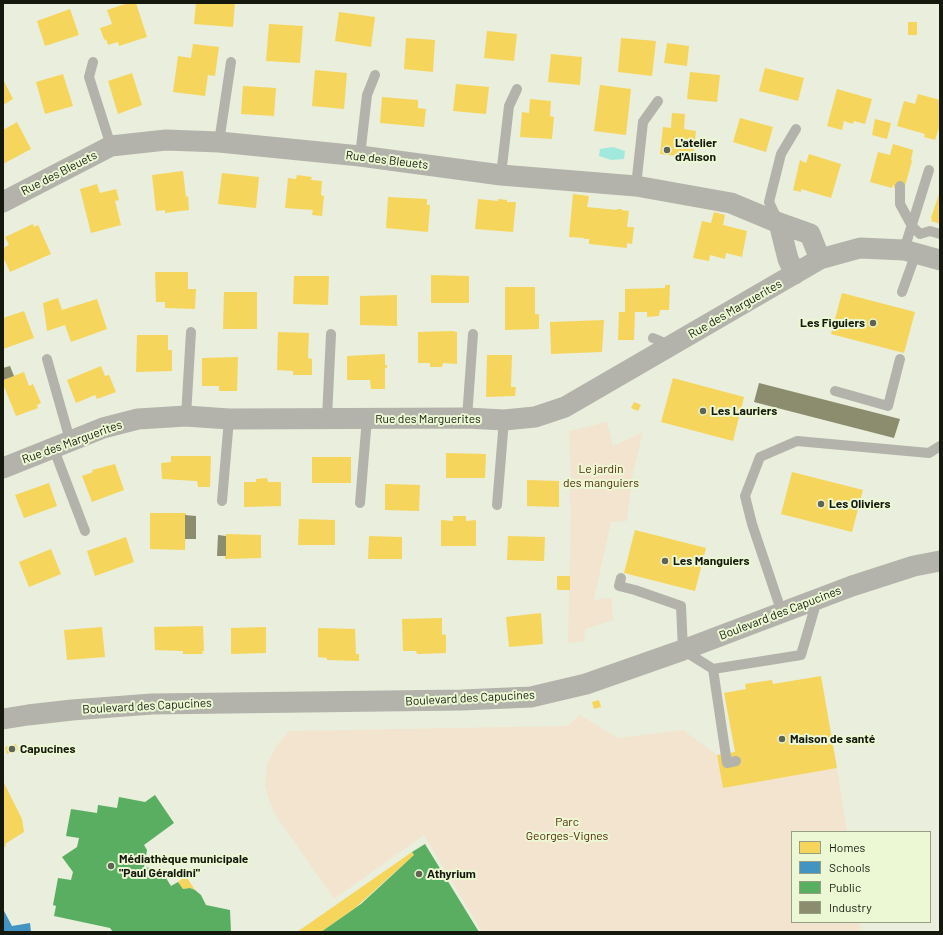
<!DOCTYPE html>
<meta charset="utf-8">
<style>
body{margin:0}
#map{position:relative;width:943px;height:935px;overflow:hidden;background:#e9efdc;font-family:Barlow,sans-serif}
canvas{display:block}
.frame{position:absolute;inset:0;border:4px solid #15190d;pointer-events:none}
.legend{position:absolute;left:791px;top:831px;width:140px;height:92px;box-sizing:border-box;background:#ecf7d4;border:1px solid #969e84;margin:0;padding:5px 7px;list-style:none;font-size:12px;color:#15190d}
.legend li{display:flex;align-items:center;gap:8px;height:20px}
.legend b{width:20px;border:1px solid #969e84}
</style>
<div id="map">
<canvas width="943" height="935"></canvas>
<div class="frame"></div>
<ul class="legend">
<li><b style="height:11px;background:#f6d55c"></b>Homes</li>
<li><b style="height:11px;background:#4393c3"></b>Schools</li>
<li><b style="height:11px;background:#5aae61"></b>Public</li>
<li><b style="height:11px;background:#8c8c6e"></b>Industry</li>
</ul>
</div>
<script>
const context = document.querySelector('canvas').getContext('2d');
context.lineJoin = 'round';
function fillPath(path, color) { context.fillStyle = color; context.fill(path, 'evenodd'); }
const poly = rows => new Path2D(rows.map(r => 'M' + r).join(''));
function stroke(path, color, width, dash) { context.strokeStyle = color; context.lineWidth = width; context.lineCap = dash ? 'butt' : 'round'; context.setLineDash(dash || []); context.stroke(path); }
function drawText(font, color, halo, rows, align = 'center') {
  context.font = font + ' Barlow,sans-serif'; context.lineWidth = 4; context.setLineDash([]); context.textBaseline = 'middle'; context.strokeStyle = halo; context.fillStyle = color; for (const [text, x, y, turn = 0] of rows) {
    context.save(); context.translate(x, y); context.rotate((+turn || 0) * Math.PI / 180); context.textAlign = isNaN(turn) ? turn : align; if (halo) context.strokeText(text, 0, 0); context.fillText(text, 0, 0); context.restore();
  }
}
const green = poly([
 [607,422,613,446,643,432,633,473,627,521,611,522,594,600,612,598,613,620,585,629,584,641,568,643,571,508,569,494,571,484,569,431],
 [580,715,618,738,683,730,717,755,723,788,837,768,847,832,792,832,792,922,860,922,861,932,482,932,424,835,334,899,274,813,265,787,267,764,277,745,289,731,567,726]
]);
const water = poly([
 [613,147,625,151,624,159,611,160,599,156,600,149]
]);
const homes = poly([
 [128,3,136,3,147,37,119,46,118,42,108,45,107,41,104,39,100,28,112,24,107,10],
 [196,3,235,3,233,27,194,24],
 [70,9,79,35,45,46,37,21],
 [339,12,375,17,371,47,335,41],
 [908,22,917,22,917,35,908,35],
 [269,24,303,26,300,63,266,61],
 [487,31,517,34,514,61,484,58],
 [406,38,435,40,433,72,404,69],
 [621,38,656,41,652,76,618,72],
 [667,43,689,46,687,66,664,63],
 [193,44,219,47,215,76,208,75,205,96,173,92,178,56,191,58],
 [551,54,582,57,580,85,548,82],
 [765,68,804,78,798,101,759,91],
 [315,70,347,73,344,109,312,106],
 [690,72,720,75,717,102,687,99],
 [132,73,142,105,118,114,108,81],
 [63,74,73,106,45,114,36,82],
 [3,79,13,99,3,105],
 [456,84,489,87,486,114,453,111],
 [600,85,631,89,626,135,594,131],
 [243,86,276,88,274,116,241,114],
 [837,89,872,99,865,124,854,121,853,124,844,121,842,130,827,126],
 [918,94,940,100,940,125,935,140,924,137,925,134,897,126,904,101,915,104],
 [382,97,418,100,418,108,426,109,424,127,380,123],
 [530,99,551,101,550,116,554,117,552,139,520,137,522,112,529,113],
 [672,113,685,114,684,129,696,131,693,158,660,154,663,127,671,128],
 [740,118,773,127,766,152,733,142],
 [875,119,891,123,887,139,872,135],
 [17,122,31,149,3,164,3,130],
 [893,144,913,150,911,160,912,161,904,190,894,188,894,185,893,185,892,188,870,182,878,152,890,155],
 [809,154,841,164,831,198,801,189,801,192,793,190,800,160,806,163],
 [183,171,186,197,188,196,189,210,165,213,165,210,156,211,152,175],
 [222,173,259,177,256,208,218,204],
 [297,175,312,177,311,180,322,181,321,195,324,196,322,216,312,215,313,210,285,208,288,178,296,179],
 [97,184,100,193,116,189,119,200,115,201,121,225,91,233,80,189],
 [940,191,940,224,931,221,932,219,931,218],
 [573,194,589,196,587,207,617,210,617,209,622,209,621,210,629,211,627,227,634,227,632,244,627,243,627,248,589,244,589,239,584,239,584,238,569,237],
 [388,197,427,199,427,205,430,205,428,232,386,228],
 [478,199,498,201,498,199,507,200,507,202,516,202,513,232,475,229],
 [714,212,725,215,723,225,747,231,742,257,726,253,725,259,710,255,709,261,693,258,702,221,711,223],
 [33,224,34,227,38,225,51,254,10,272,3,257,3,248,9,245,5,237],
 [155,272,188,272,188,289,196,289,195,309,165,308,165,302,156,302],
 [431,275,469,276,469,303,431,303],
 [294,276,329,276,328,305,293,304],
 [665,285,670,285,669,310,660,310,659,316,647,317,647,312,635,312,634,340,618,340,619,312,625,312,625,289,665,288],
 [505,287,535,287,535,314,539,314,539,329,505,330],
 [224,292,257,292,257,329,223,329],
 [842,293,915,312,904,353,831,334],
 [397,295,397,326,360,325,360,296],
 [58,298,62,310,97,299,107,329,71,342,65,325,47,331,43,303],
 [24,311,34,338,3,349,3,318],
 [604,320,602,352,551,354,550,322],
 [452,331,457,332,457,364,443,363,442,367,430,367,430,363,418,363,418,332],
 [278,332,309,333,308,358,312,359,312,375,293,375,293,371,277,370],
 [137,335,168,335,168,350,172,350,172,371,136,372],
 [385,354,385,365,387,365,387,368,385,368,385,389,371,389,370,380,347,380,347,356],
 [487,355,512,355,511,387,516,387,515,396,486,397],
 [238,357,237,391,219,391,219,386,202,386,202,358],
 [101,366,105,376,109,375,116,392,97,399,95,395,76,403,67,380],
 [24,372,29,386,33,384,41,403,37,405,38,408,16,416,3,384,3,380],
 [673,378,744,397,733,441,661,422],
 [634,402,641,405,638,411,631,408],
 [446,453,486,454,485,478,446,478],
 [171,456,211,456,210,487,198,487,197,481,162,479,161,463,171,462],
 [312,457,351,457,351,483,312,483],
 [115,464,124,490,92,502,82,476,93,472,92,470],
 [792,472,863,490,852,532,781,514],
 [267,478,268,482,281,482,281,506,244,507,244,482,256,482,256,479],
 [527,480,559,481,559,507,527,506],
 [49,483,57,506,24,518,15,495],
 [385,484,420,485,419,511,385,510],
 [150,513,186,513,185,550,150,549],
 [453,516,466,516,466,521,476,520,476,546,441,546,441,520,453,521],
 [299,519,335,520,335,545,298,545],
 [635,530,706,548,695,591,624,573],
 [226,534,261,535,261,558,225,559],
 [369,536,402,537,402,559,368,559],
 [508,536,545,537,544,561,507,560],
 [126,537,134,562,95,576,87,551],
 [51,549,61,574,29,587,19,562],
 [557,576,570,576,570,590,557,590],
 [541,613,543,644,509,647,506,617],
 [442,618,442,634,446,635,446,653,417,654,416,651,403,651,402,619],
 [203,626,204,651,202,651,203,654,183,654,183,651,155,650,154,627],
 [102,627,105,657,67,660,64,630],
 [266,627,266,653,231,654,231,628],
 [318,628,355,629,356,654,359,654,359,661,327,660,327,658,318,657],
 [821,676,837,768,723,788,717,755,735,752,724,693,746,689,745,684,772,680,773,684],
 [599,700,601,707,594,709,592,702],
 [16,744,18,750,7,754,5,747],
 [3,781,22,819,24,832,5,844,6,846,3,848],
 [412,852,414,855,355,908,321,932,297,932],
 [186,876,191,884,195,890,190,888,183,889,178,882]
]);
const schools = poly([
 [3,909,12,926,30,923,31,932,3,932]
]);
const public = poly([
 [155,795,174,823,144,845,147,850,144,867,161,870,171,886,178,882,183,889,190,888,195,890,201,895,206,905,230,910,231,932,113,932,110,928,54,916,56,906,53,905,58,878,71,880,73,872,62,857,77,847,79,838,66,836,71,809,97,813,98,805,117,808,119,797,145,802],
 [425,844,479,932,321,932,361,904,414,855,412,852]
]);
const industry = poly([
 [10,366,14,376,3,380,3,368],
 [759,383,900,419,894,438,754,402],
 [185,515,196,516,196,539,185,539],
 [218,535,226,536,226,556,217,556]
]);
const service = poly([
 [93,62,89,77,111,146],
 [219,142,231,62],
 [360,156,367,95,375,75],
 [501,175,509,106,517,89],
 [636,186,643,122,658,101],
 [900,186,900,204,912,226,920,234,930,231,940,234],
 [778,221,769,202,781,154,796,129],
 [904,250,929,170],
 [902,292,916,253],
 [653,338,672,346],
 [47,359,70,440],
 [835,391,888,406,900,359],
 [186,416,191,332],
 [327,418,331,334],
 [467,418,473,334],
 [53,447,85,531],
 [222,501,229,419],
 [360,503,367,418],
 [497,505,504,420],
 [621,578,619,586,635,590,681,606,683,650,713,669,801,655,817,600],
 [782,613,752,524,745,496,760,457,797,441,929,453,940,446],
 [713,669,727,763,736,761]
]);
const minor = poly([
 [3,202,111,146,166,140,219,142,360,156,501,175,636,186,731,203,779,223],
 [795,274,788,259,779,223,810,234,820,259],
 [3,468,103,428,138,419,186,416,229,419,467,418,504,420,535,417,565,407,820,259,860,248,904,250,940,260],
 [3,719,28,715,72,710,152,704,462,700,531,697,586,684,683,650,852,586,914,566,940,561]
]);
const markers = [
 [667,150,4,"#5f6455"],
 [873,323,4,"#5f6455"],
 [703,411,4,"#5f6455"],
 [821,504,4,"#5f6455"],
 [665,561,4,"#5f6455"],
 [782,739,4,"#5f6455"],
 [12,749,4,"#5f6455"],
 [111,866,4,"#5f6455"],
 [419,874,4,"#5f6455"]
];
const poiNames = [
 ["L'atelier",675,143],
 ["d'Alison",675,157],
 ["Les Figuiers",865,323,"right"],
 ["Les Lauriers",711,411],
 ["Les Oliviers",829,504],
 ["Les Manguiers",673,561],
 ["Maison de santé",790,739],
 ["Capucines",20,749],
 ["Médiathèque municipale",119,859],
 ["\"Paul Géraldini\"",119,873],
 ["Athyrium",427,874]
];
const streetNames = [
 ["Rue des Bleuets",387,160,7],
 ["Rue des Bleuets",59,173,-27],
 ["Rue des Marguerites",735,309,-30],
 ["Rue des Marguerites",428,419],
 ["Rue des Marguerites",72,442,-20],
 ["Boulevard des Capucines",780,613,-21],
 ["Boulevard des Capucines",470,698,-3],
 ["Boulevard des Capucines",147,706,-3]
];
const parkNames = [
 ["Le jardin",601,469],
 ["des manguiers",601,483],
 ["Parc",567,822],
 ["Georges-Vignes",567,836]
];
fillPath(green, '#f3e4cf');
fillPath(water, '#a1e9dd');
fillPath(homes, '#f6d55c');
fillPath(schools, '#4393c3');
fillPath(public, '#5aae61');
fillPath(industry, '#8c8c6e');
stroke(service, '#b3b3ab', 10);
stroke(minor, '#b3b3ab', 21);
for (const [x, y, r, color] of markers) { const dot = new Path2D(); dot.arc(x, y, r, 0, 2 * Math.PI); context.fillStyle = color; context.fill(dot); stroke(dot, '#ecf7d4', 1.5); }
drawText('bold 12px', '#15190d', '#ecf7d4', poiNames, 'left');
drawText('12px', '#15190d', '#ecf7d4', streetNames);
drawText('12px', '#532a06', '#ecf7d4', parkNames);
</script>
